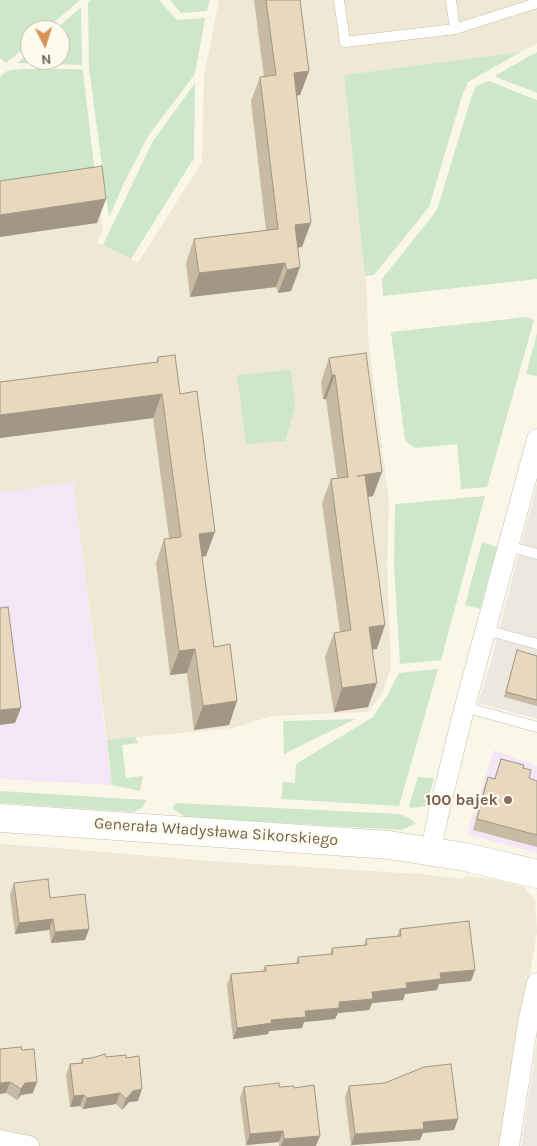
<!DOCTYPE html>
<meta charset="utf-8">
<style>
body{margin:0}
#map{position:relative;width:537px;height:1146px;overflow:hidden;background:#faf7e8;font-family:Karla,sans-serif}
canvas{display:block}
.north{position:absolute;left:20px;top:20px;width:50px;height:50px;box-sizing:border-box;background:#fdfbee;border:1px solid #c5beae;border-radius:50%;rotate:175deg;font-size:14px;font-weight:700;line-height:20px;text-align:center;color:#72634f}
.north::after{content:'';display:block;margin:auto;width:18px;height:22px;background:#d89259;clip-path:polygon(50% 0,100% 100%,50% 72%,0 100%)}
</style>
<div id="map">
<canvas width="537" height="1146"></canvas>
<div class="north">N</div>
</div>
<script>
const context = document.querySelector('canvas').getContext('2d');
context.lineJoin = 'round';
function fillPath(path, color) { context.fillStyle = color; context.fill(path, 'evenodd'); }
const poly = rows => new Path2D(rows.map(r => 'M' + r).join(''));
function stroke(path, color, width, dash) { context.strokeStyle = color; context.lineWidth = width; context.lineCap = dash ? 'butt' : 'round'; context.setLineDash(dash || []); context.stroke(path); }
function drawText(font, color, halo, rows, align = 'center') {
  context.font = font + ' Karla,sans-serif'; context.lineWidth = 4.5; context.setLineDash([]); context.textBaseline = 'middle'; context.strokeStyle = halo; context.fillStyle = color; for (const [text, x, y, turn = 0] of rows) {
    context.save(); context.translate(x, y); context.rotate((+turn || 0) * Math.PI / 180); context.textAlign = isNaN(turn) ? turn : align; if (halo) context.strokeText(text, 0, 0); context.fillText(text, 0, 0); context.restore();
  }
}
const residential = poly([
 [219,0,537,0,537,43,521,52,344,75,367,294,368,336,389,502,387,565,391,667,383,692,368,712,272,716,233,728,107,740,73,483,0,493,0,195,96,182,103,231,97,242,138,263,202,162,204,76],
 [0,844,45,847,209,861,419,874,463,879,465,876,497,880,524,887,535,900,537,932,501,1146,0,1146]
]);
const industrial = poly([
 [537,484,537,719,478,703,490,665],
 [537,1041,537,1146,521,1146]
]);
const education = poly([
 [73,482,112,785,0,779,0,493],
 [494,750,537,766,537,853,467,834]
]);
const green = poly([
 [0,0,80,0,45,30,30,30,30,43,6,63,0,58],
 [91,0,159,0,177,20,205,18,195,74,148,136,123,185,109,218,89,68,88,2],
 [170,0,210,0,207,11,181,13],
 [81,7,82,65,17,63,30,52,30,60,60,60,60,30,55,30],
 [521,52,468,82,462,96,429,207,374,275,365,276,344,75],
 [537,52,537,93,496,77,496,75],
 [22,69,81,69,83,71,96,182,0,195,0,77,7,71],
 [489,81,537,100,537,279,383,296,382,279,437,210,471,98,476,86],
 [195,83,194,158,131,259,103,245,153,141],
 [527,317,534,320,487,487,461,489,457,444,416,448,410,445,405,440,391,332],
 [537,333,537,376,526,374],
 [291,370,295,407,285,441,246,444,237,375],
 [485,496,441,660,400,664,394,565,395,504],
 [482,542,497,547,480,609,465,605],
 [438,669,399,806,281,799,283,782,295,783,296,764,373,717,387,696,399,673],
 [355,719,284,754,283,721],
 [135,737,138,743,122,745,126,778,143,776,140,791,112,785,107,740],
 [418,777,434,778,427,806,410,808,409,805],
 [0,791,147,800,142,808,133,812,0,803],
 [176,803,398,814,410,818,416,824,401,830,185,817,172,808]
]);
const service = poly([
 [339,0,345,42,455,29,537,3],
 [451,0,455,29],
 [508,546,537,554],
 [486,630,537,644],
 [464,707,537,727]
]);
const minor = poly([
 [431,850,438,816,461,721,537,439],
 [0,1140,29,1146],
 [509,1146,528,1023,537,983]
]);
const secondary = poly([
 [0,818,389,845,465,857,537,874]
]);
const wall = poly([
 [254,0,300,0,309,71,300,95,296,96,302,247,297,247,300,267,291,291,278,293,276,287,190,297,186,263,194,239,266,230,251,101,260,77,264,77],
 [158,357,180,394,206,556,202,557,214,647,237,701,229,725,194,730,187,673,170,675,156,563,164,539,169,538,153,418,0,438,0,382,156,362],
 [329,358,373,496,368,497,377,649,372,650,368,707,334,712,325,657,334,633,340,632,322,503,331,479,337,478,326,399,323,399,321,382],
 [517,650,537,656,537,706,504,697],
 [501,759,523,768,529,778,537,781,537,847,473,830,484,788,488,777,494,779],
 [14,883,50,898,89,929,85,940,51,943,49,930,15,934,10,894],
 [400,929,475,970,471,981,439,984,437,990,405,994,403,1000,372,1003,369,1010,338,1013,335,1019,304,1022,302,1028,269,1031,268,1034,233,1039,227,985,231,974,263,971,265,966,296,963,298,957,330,954,332,948,364,945,366,939,397,936],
 [0,1049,33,1093,21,1095,17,1100,6,1093],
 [106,1057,138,1101,129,1102,122,1110,116,1104,83,1109,80,1106,70,1107,66,1075,70,1064,81,1063,82,1059],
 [385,1083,458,1119,454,1130,423,1133,420,1140,351,1145,345,1097,349,1086],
 [244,1087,294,1088,316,1146,279,1146,279,1142,246,1145,240,1098]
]);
const shadedWall = poly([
 [309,71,300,95,285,97,294,73],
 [106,199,97,223,0,237,0,215],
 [311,223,302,247,286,249,295,225],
 [285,263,276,287,190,297,199,273],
 [300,267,291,291,278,293,287,270],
 [332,375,335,375,326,399,323,399],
 [162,394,153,418,0,438,0,415],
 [382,472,373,496,348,500,357,476],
 [215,532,206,556,190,558,199,534],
 [385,625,377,649,360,651,369,627],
 [195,649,187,673,170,675,179,651],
 [377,683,368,707,334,712,342,688],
 [237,701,229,725,194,730,203,706],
 [21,708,15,723,0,725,0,710],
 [53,919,49,930,15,934,19,923],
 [89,929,85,940,51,943,55,932],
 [475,970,471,981,439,984,437,990,405,994,403,1000,372,1003,369,1010,338,1013,335,1019,304,1022,302,1028,269,1031,268,1034,233,1039,237,1028,271,1020,440,973],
 [10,1082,6,1093,0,1094,0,1083],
 [37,1082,33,1093,21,1095,17,1100,21,1089,25,1083],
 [142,1089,138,1101,129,1102,122,1110,126,1099,133,1091],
 [120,1093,116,1104,83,1109,87,1098],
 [84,1095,80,1106,70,1107,74,1096],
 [458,1119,454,1130,423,1133,420,1140,351,1145,355,1134,423,1122],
 [283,1131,279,1142,246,1145,250,1134],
 [320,1136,316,1146,281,1146,284,1139]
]);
const building = poly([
 [266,0,300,0,309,71,294,73,311,223,295,225,300,267,287,270,285,263,199,273,194,239,278,229,260,77,276,75,266,0],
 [102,166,106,199,0,215,0,181,102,166],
 [366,353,382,472,357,476,365,475,385,625,369,627,377,683,342,688,334,633,351,630,331,479,348,477,335,375,332,375,329,358,366,353],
 [175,355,180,394,197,391,215,532,199,534,214,647,230,644,237,701,203,706,195,649,179,651,164,539,181,537,162,394,0,415,0,382,158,362,158,357,175,355],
 [8,607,21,708,0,710,0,608,8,607],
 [517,650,537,656,537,700,506,692,517,650],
 [501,759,524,765,523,768,531,770,529,778,537,781,537,835,477,819,488,777,495,779,501,759],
 [48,879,50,898,85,894,89,929,55,932,53,919,19,923,14,883,48,879],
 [469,921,475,970,440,973,441,979,406,983,407,988,372,992,373,999,339,1002,339,1008,305,1011,306,1017,271,1020,272,1023,237,1028,231,974,266,971,265,966,299,963,298,957,333,954,332,948,367,945,366,939,401,936,400,929,469,921],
 [21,1047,22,1050,34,1049,37,1082,25,1083,21,1089,10,1082,0,1083,0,1049,21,1047],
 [105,1054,106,1057,126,1055,126,1058,139,1056,142,1089,133,1091,126,1099,120,1093,87,1098,84,1095,74,1096,70,1064,83,1063,82,1059,92,1058,105,1054],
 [451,1064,458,1119,423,1122,424,1129,355,1134,349,1086,385,1083,424,1067,451,1064],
 [279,1083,279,1087,294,1086,294,1088,314,1085,320,1136,284,1139,283,1131,250,1134,244,1087,279,1083]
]);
const markers = [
 [508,800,5,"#8d6e63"]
];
const educationNames = [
 ["100 bajek",498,800]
];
const streetNames = [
 ["Generała Władysława Sikorskiego",216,832,4]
];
fillPath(residential, '#eee8d4');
fillPath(industrial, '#ece8e1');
fillPath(education, '#f4e5f7');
fillPath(green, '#cee7c8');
stroke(service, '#c9bfad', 11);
stroke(minor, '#c9bfad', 21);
stroke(secondary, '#c9bea9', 29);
stroke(service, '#fff', 10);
stroke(minor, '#fff', 20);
stroke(secondary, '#fff', 28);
fillPath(wall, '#c8baa3');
fillPath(shadedWall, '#a29785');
fillPath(building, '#e8d8be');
stroke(building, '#a29785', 1);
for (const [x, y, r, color] of markers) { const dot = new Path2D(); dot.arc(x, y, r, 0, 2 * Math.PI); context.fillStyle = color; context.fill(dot); stroke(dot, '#fdfbee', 2); }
drawText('bold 16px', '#785e54', '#fdfbee', educationNames, 'right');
drawText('16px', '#72634f', '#fdfbee', streetNames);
</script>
